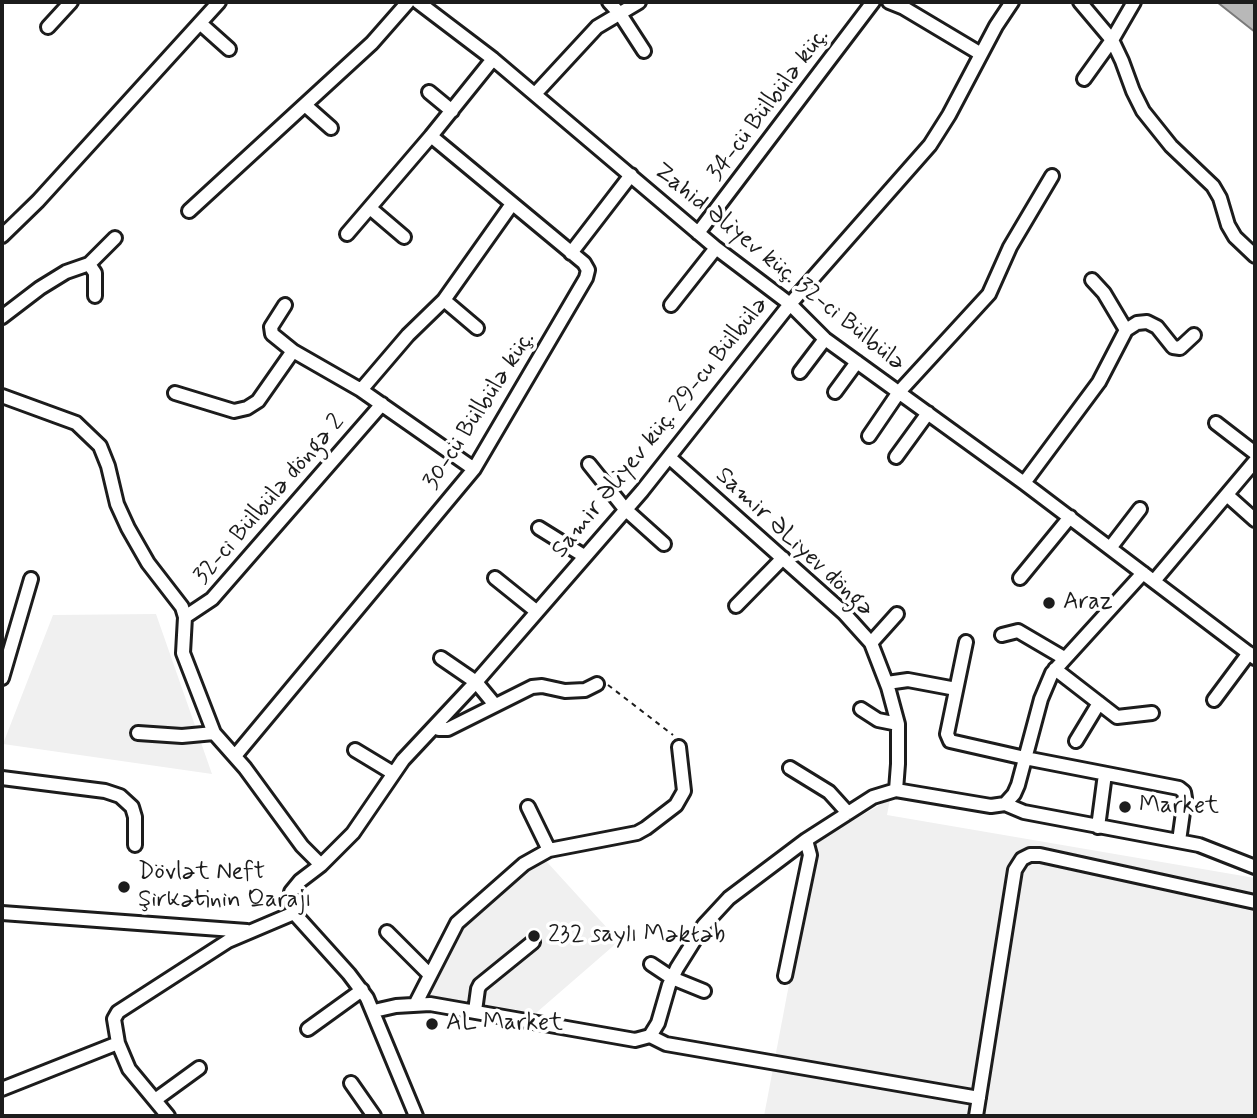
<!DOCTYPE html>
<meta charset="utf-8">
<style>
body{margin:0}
#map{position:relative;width:1257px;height:1118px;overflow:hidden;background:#fff;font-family:Mynerve,sans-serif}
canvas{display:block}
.frame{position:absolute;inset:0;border:4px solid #1c1c1c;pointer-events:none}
</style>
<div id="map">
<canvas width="1257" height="1118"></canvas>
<div class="frame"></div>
</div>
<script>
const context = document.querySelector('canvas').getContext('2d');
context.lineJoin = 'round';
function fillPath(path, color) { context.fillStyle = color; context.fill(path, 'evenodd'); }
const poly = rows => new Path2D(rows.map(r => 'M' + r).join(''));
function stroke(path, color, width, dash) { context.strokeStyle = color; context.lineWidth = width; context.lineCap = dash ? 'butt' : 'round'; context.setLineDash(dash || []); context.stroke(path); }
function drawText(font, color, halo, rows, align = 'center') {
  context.font = font + ' Mynerve,sans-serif'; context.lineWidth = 7; context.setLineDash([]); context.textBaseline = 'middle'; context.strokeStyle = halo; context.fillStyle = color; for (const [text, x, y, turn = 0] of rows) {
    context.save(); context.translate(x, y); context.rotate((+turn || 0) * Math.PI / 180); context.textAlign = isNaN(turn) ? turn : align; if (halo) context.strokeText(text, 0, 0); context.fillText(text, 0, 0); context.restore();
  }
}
const built = poly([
 [156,614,212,774,3,744,53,615],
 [890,799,887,815,1255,878,1255,1116,764,1116,816,842],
 [534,862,547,862,619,941,536,1013,426,995,457,931]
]);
const water = poly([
 [1217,2,1255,2,1255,32,1217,2]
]);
const path = poly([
 [608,685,673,735]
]);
const minor = poly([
 [418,2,493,59,716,248,790,304,825,339,1024,483,1255,658],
 [609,2,620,14,644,51],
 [889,2,904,8,981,54],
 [1080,2,1112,40,1122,61,1133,91,1143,111,1171,146,1213,186,1220,198,1228,225,1235,237,1255,256],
 [201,24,229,49],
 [48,27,71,2],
 [1084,79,1112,40,1134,2],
 [429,92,452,111],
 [535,94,597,27,639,2],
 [305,105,331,128],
 [370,208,404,237],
 [189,211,372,43,408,2],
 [698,233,873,2],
 [347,234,431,136,493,59],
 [2,236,38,201,219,2],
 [571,253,631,175],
 [89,264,115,238],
 [1092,280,1104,293,1126,330],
 [444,300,477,328],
 [285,305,271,327,272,334,293,351],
 [671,305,716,248],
 [2,317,40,288,66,272,89,264,95,273,95,296],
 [800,372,825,339],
 [361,390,408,335,444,300,512,204],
 [835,392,857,362],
 [175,393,234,411,247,408,258,401,293,351,361,390,474,469],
 [2,396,76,423,100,446,108,466,117,504,128,528,148,563,182,607,185,617,183,653,214,733,245,768,302,846,321,865],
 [1216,423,1255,453],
 [869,436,899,392,989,294,1010,247,1052,176],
 [896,457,928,413],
 [670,458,844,613,871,643,888,687,898,724,898,764,896,790],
 [589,464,625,509,664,544],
 [1024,483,1099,382,1126,330,1137,323,1147,322,1157,327,1173,347,1180,348,1194,335],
 [1227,495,1255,520],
 [539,528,584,556],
 [1110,548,1140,509],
 [495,578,536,611],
 [1020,578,1070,517],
 [1154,581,1255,461],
 [736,606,783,558],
 [185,617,212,599,382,404],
 [1002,635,1018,631,1064,658],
 [966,642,947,734,950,741,1025,758,1179,788,1184,792,1185,798,1179,841],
 [871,643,897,614],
 [441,658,476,682,495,705],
 [1055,669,1117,717,1152,713],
 [2,678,31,579],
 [887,683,908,680,956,689],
 [1214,700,1249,653],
 [861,709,878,720,898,724],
 [437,725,439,729,448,729,532,687,542,686,565,691,585,690,597,684],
 [138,733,182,736,214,733],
 [1076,741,1099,703],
 [355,750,393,773],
 [235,756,474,469,586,278,588,270,584,263,431,136],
 [790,768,829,792,848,813],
 [2,778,105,791,120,796,132,807,135,817,135,845],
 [1005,804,1024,812,1199,845,1255,867],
 [528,807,549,850],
 [1098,827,1105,774],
 [2,913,247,931],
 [387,932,430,975],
 [651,964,672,978,704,991],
 [785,976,810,855,806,840],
 [416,1003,457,923,524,864,549,850,637,833,646,828,676,805,684,791,679,747],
 [374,1011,396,1006,430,1004,635,1040,650,1036,658,1023,669,985,677,968,704,925,729,898,806,840,873,797,896,790,991,806,1005,804,1014,794,1018,785,1041,699,1052,673,1143,573],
 [475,1011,478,989,480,985,533,942],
 [308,1029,362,990],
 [650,1036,666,1044,979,1098],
 [351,1083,374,1116],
 [2,1089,118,1043],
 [155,1100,199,1068],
 [168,1116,129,1069,118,1043,114,1019,118,1012,228,941,294,913],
 [416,1116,367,998,349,974,294,913,290,899,291,892,300,881,321,865,353,833,403,760,476,682,642,491,790,304,930,145,949,115,996,26,1012,2],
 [976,1116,1015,870,1022,859,1030,855,1040,855,1255,902]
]);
const markers = [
 [1049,603,7,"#1c1c1c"],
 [1125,807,7,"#1c1c1c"],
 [124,887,7,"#1c1c1c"],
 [534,936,7,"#1c1c1c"],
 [432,1024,7,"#1c1c1c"]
];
const streetNames = [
 ["34-cü Bülbülə küç.",769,105,-53],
 ["Zahid Əliyev küç. 32-ci Bülbülə",779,268,39],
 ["30-cü Bülbülə küç.",480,411,-57],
 ["Samir Əliyev küç. 29-cu Bülbülə",661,428,-51],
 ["32-ci Bülbülə döngə 2",270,500,-49],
 ["Samir ƏLiyev döngə",794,543,43]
];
const poiNames = [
 ["Araz",1063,603],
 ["Market",1139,807],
 ["Dövlət Neft",138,873],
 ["Şirkətinin Qarajı",138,901],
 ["232 saylı Məktəb",548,936],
 ["AL Market",446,1024]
];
fillPath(built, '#f0f0f0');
fillPath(water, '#b8b8b8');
stroke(water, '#7a7a7a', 2);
stroke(minor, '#1c1c1c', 18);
stroke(path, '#1c1c1c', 2, [5, 5]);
stroke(minor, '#fff', 12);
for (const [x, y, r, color] of markers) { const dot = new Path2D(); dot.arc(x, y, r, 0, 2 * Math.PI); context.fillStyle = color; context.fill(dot); stroke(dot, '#fff', 2.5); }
drawText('24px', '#1c1c1c', '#fff', streetNames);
drawText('24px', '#1c1c1c', '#fff', poiNames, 'left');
</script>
